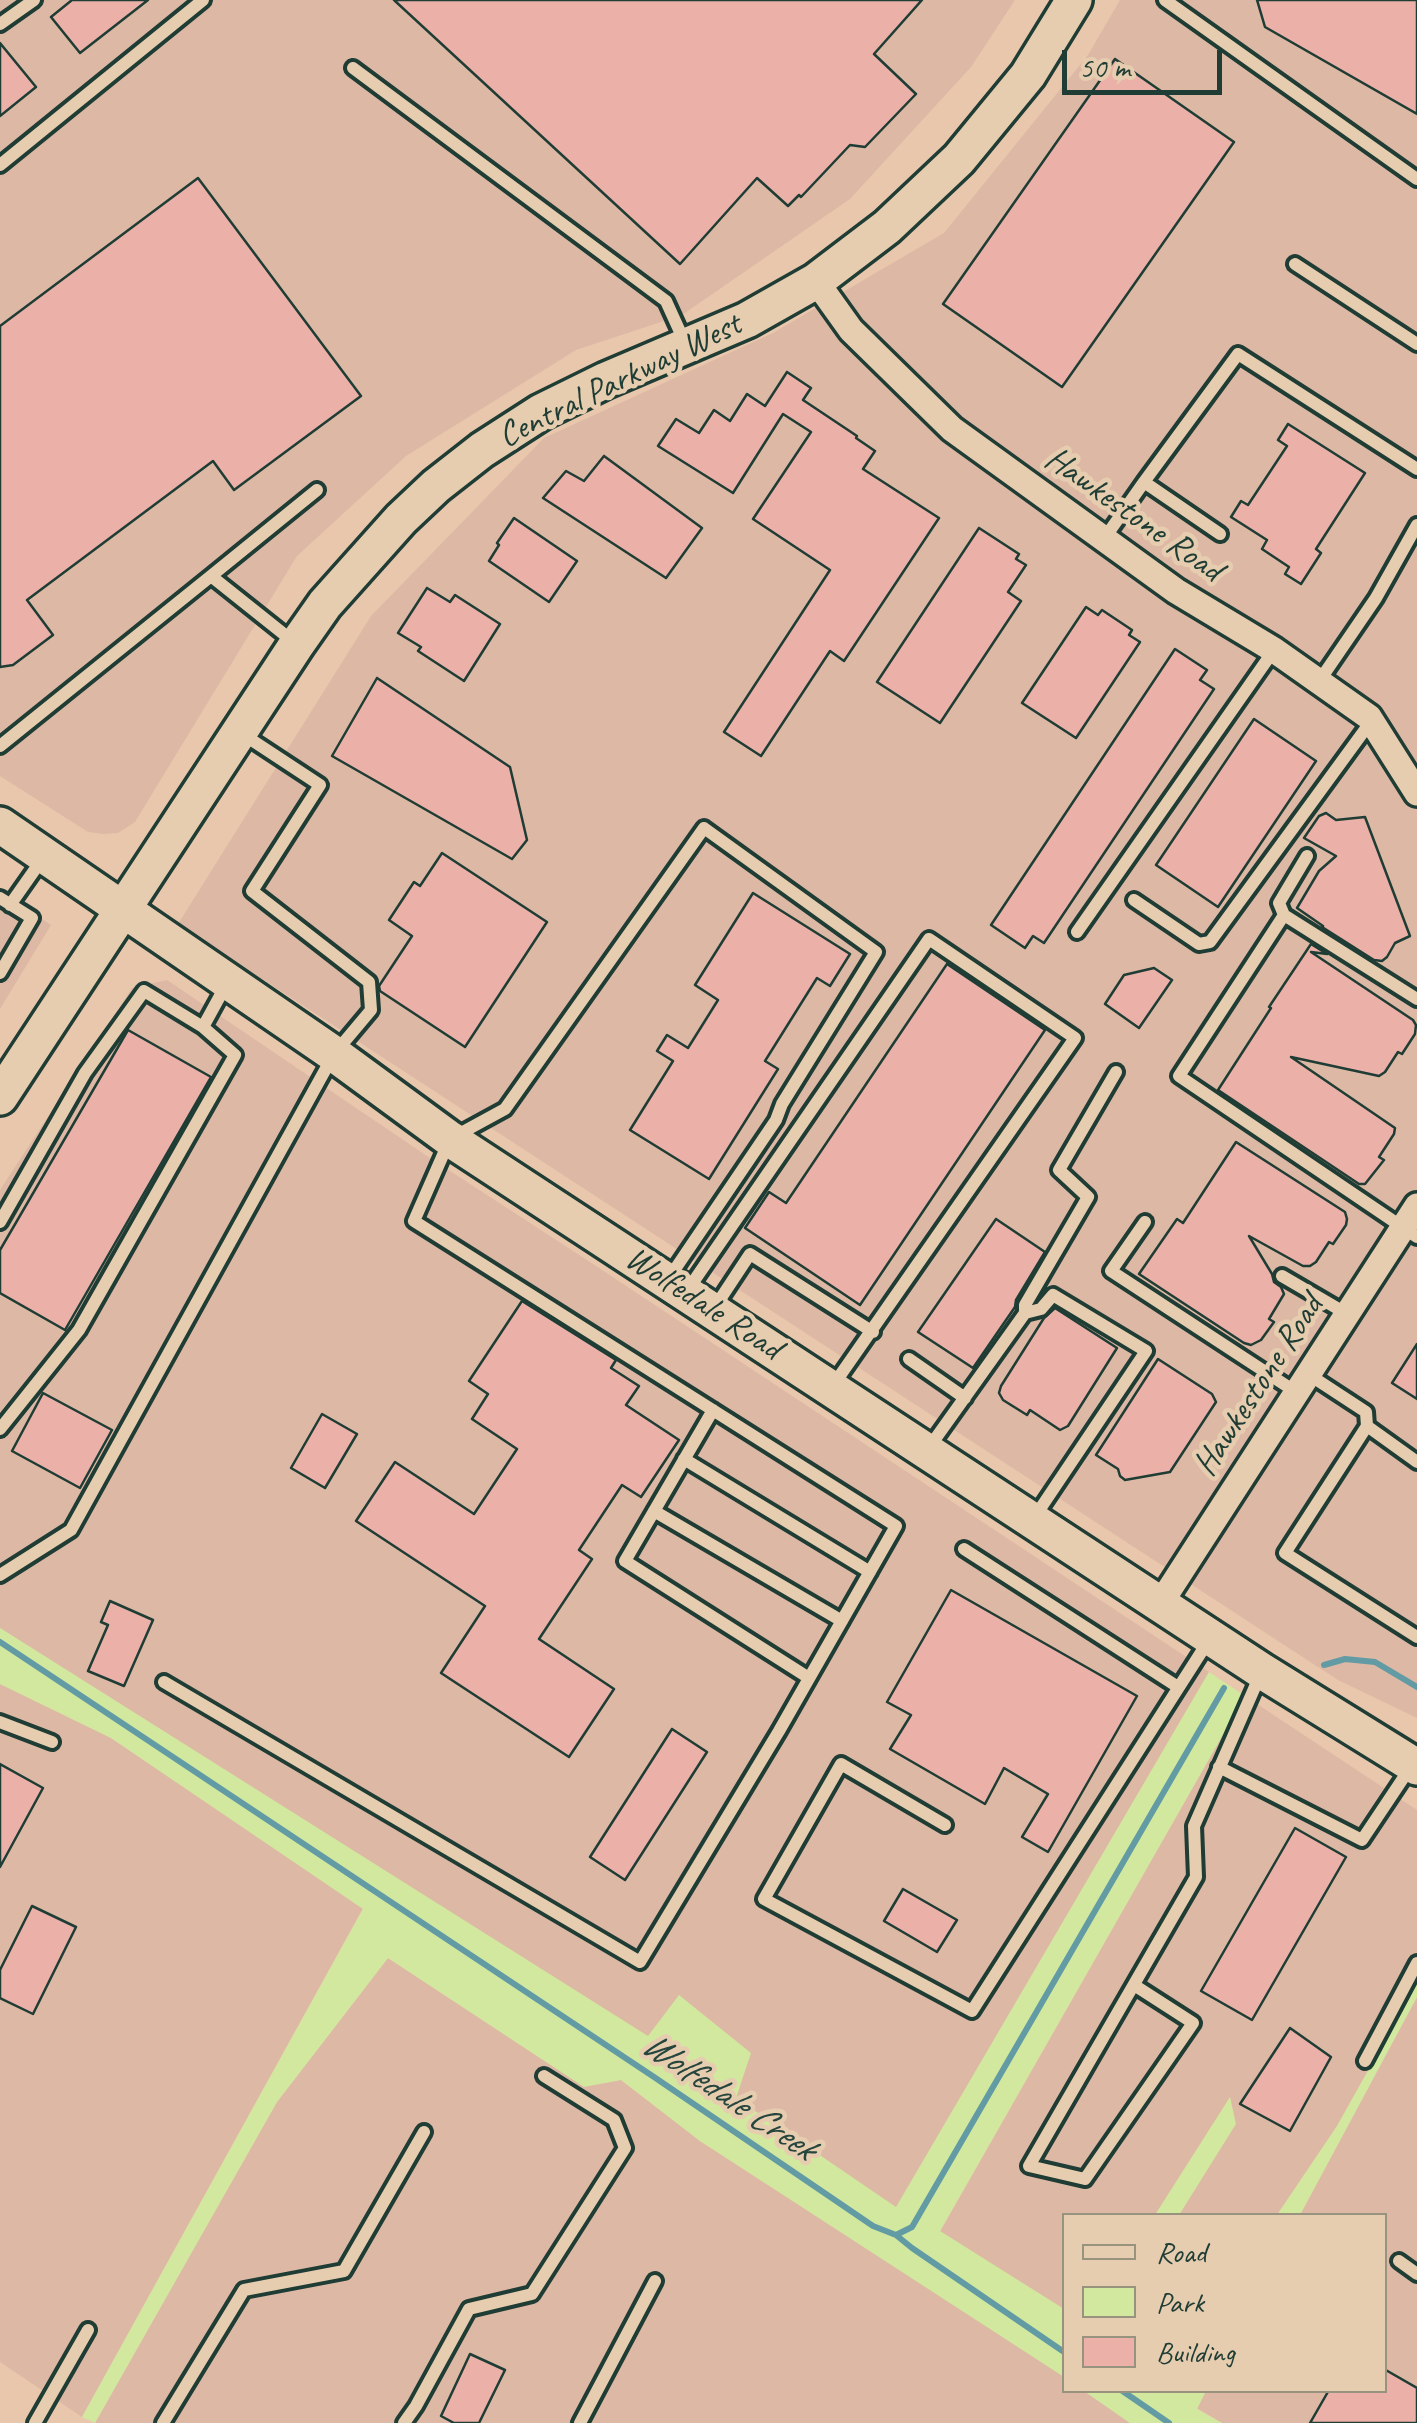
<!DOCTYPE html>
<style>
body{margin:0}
#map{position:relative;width:1417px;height:2423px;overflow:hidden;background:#e8c7ad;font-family:Caveat,sans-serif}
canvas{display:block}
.legend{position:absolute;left:1062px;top:2213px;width:325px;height:180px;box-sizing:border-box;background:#e7cdaf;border:2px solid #97937e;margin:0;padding:12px 18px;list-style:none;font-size:30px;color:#1f3d34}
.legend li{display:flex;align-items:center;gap:20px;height:50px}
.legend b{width:50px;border:2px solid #97937e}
.scale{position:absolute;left:1062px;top:50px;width:160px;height:45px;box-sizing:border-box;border:5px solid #1f3d34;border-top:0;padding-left:12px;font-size:30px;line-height:35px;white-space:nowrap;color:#1f3d34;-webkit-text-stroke:8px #e7cdaf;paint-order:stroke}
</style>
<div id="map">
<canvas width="1417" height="2423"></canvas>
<ul class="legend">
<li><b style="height:12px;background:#e7cdaf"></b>Road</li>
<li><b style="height:28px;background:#d1e89e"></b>Park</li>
<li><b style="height:28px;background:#ebb0a7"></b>Building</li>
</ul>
<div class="scale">50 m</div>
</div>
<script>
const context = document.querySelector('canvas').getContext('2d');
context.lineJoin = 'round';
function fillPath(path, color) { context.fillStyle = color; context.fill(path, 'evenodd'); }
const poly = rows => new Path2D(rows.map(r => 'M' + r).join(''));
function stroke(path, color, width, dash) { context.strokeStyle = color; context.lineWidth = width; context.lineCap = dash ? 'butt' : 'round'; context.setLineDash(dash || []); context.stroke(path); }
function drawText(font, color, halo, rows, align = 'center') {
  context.font = font + ' Caveat,sans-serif'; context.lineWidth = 9; context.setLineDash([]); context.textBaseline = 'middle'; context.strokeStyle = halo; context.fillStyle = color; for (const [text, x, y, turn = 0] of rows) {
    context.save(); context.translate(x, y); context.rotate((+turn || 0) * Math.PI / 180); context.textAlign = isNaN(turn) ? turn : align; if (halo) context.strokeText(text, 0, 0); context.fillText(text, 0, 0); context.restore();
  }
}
const built = poly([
 [0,0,1015,0,971,67,850,199,682,315,576,350,406,456,297,556,135,822,118,833,103,834,88,832,0,776],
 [1120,0,1417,0,1417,1718,1338,1680,178,924,371,616,544,438,773,333,944,233,1088,55],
 [0,891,51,925,0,1009],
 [167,980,427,1156,590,1262,1209,1672,896,2208,735,2098,680,1995,648,2037,0,1628,0,1190,132,988],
 [0,1684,111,1738,363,1908,82,2417,0,2362],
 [1245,1696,1417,1810,1417,1983,1337,2126,1277,2215,1179,2215,1235,2124,1230,2098,1155,2215,1064,2216,1064,2309,940,2232],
 [388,1958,583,2086,621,2080,700,2141,1055,2370,1064,2377,1064,2390,1084,2391,1130,2423,95,2423,277,2102],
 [1417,1997,1417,2423,1222,2423,1197,2408,1206,2391,1384,2390,1384,2216,1300,2215]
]);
const green = poly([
 [0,1628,648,2036,679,1995,751,2053,736,2098,896,2207,1209,1672,1245,1696,940,2231,1064,2309,1064,2377,700,2141,621,2080,584,2087,388,1958,277,2102,95,2423,82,2417,363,1909,111,1738,0,1684],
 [1417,1983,1417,1997,1300,2215,1277,2215,1337,2126],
 [1230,2097,1236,2124,1179,2215,1155,2215],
 [1084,2391,1206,2391,1197,2409,1222,2423,1130,2423]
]);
const stream = poly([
 [0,1642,654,2077,873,2226,896,2235,912,2227,1224,1688],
 [1324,1665,1345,1659,1375,1662,1417,1687],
 [896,2235,912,2248,1064,2352],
 [1121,2390,1169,2423]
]);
const building = poly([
 [72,0,148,0,80,53,51,17,72,0],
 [394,0,922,0,874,54,916,94,865,147,850,145,801,197,799,195,788,206,757,178,680,264,394,0],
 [1257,0,1417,0,1417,114,1265,27,1257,0],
 [0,43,36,87,0,116,0,43],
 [1115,59,1234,142,1062,387,943,304,1115,59],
 [198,178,361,396,234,490,213,461,27,600,53,635,13,665,0,667,0,326,198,178],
 [787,372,811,388,803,400,857,436,856,438,875,451,863,469,939,518,844,661,830,651,761,756,724,732,830,570,753,519,811,432,783,414,733,493,658,446,676,419,699,433,714,410,730,421,747,394,765,406,787,372],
 [1288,424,1365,473,1316,549,1321,553,1301,584,1285,574,1289,567,1262,549,1267,540,1231,517,1241,501,1248,505,1287,446,1278,440,1288,424],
 [604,456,702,528,666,578,543,498,566,471,584,481,604,456],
 [514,518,577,561,549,602,489,561,499,545,497,543,514,518],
 [979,528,1019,554,1016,559,1026,565,1008,592,1021,601,940,723,877,682,979,528],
 [427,588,450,602,455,595,500,624,464,681,418,651,421,647,398,633,427,588],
 [1086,607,1098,615,1102,610,1132,630,1129,635,1140,642,1076,738,1022,703,1086,607],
 [1175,649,1207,670,1200,680,1214,689,1044,943,1033,936,1025,948,991,925,1175,649],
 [377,678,510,767,527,840,512,859,332,756,377,678],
 [1254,719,1316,761,1218,907,1156,865,1254,719],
 [1326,813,1336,820,1365,817,1410,936,1395,943,1387,957,1382,961,1374,960,1322,927,1323,926,1297,908,1319,871,1336,856,1304,838,1319,816,1326,813],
 [442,853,547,922,465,1047,380,991,379,986,412,936,389,920,414,882,420,886,442,853],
 [753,893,850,954,830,986,817,978,765,1061,778,1069,709,1179,630,1130,673,1061,657,1051,667,1035,688,1048,718,1000,695,985,753,893],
 [1311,944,1327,954,1311,952,1413,1020,1416,1025,1415,1034,1402,1054,1398,1052,1385,1072,1379,1076,1291,1057,1395,1128,1394,1134,1379,1157,1384,1160,1365,1184,1359,1184,1218,1090,1271,1008,1269,1007,1311,944],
 [947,964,1045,1030,860,1305,745,1228,769,1192,786,1203,947,964],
 [1154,968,1172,980,1139,1028,1105,1004,1124,975,1154,968],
 [128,1030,211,1077,65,1330,0,1293,0,1250,128,1030],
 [1236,1142,1345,1212,1347,1219,1346,1225,1333,1244,1329,1242,1316,1262,1310,1266,1303,1266,1249,1236,1272,1274,1274,1282,1281,1287,1284,1294,1269,1319,1274,1322,1261,1340,1251,1345,1244,1343,1139,1274,1177,1219,1183,1223,1236,1142],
 [996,1219,1045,1252,1016,1300,1015,1307,973,1368,918,1332,996,1219],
 [522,1301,616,1360,611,1368,639,1386,626,1405,679,1440,641,1497,622,1485,579,1550,592,1559,539,1639,614,1689,569,1757,441,1673,485,1606,356,1521,395,1462,474,1514,517,1449,472,1419,488,1394,469,1381,522,1301],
 [1055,1308,1117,1348,1068,1426,1060,1430,1030,1410,1027,1415,1003,1400,999,1393,1001,1386,1044,1318,1055,1308],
 [1417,1344,1417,1399,1392,1383,1417,1344],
 [1158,1359,1212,1394,1216,1402,1170,1472,1125,1480,1120,1476,1118,1469,1096,1455,1158,1359],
 [43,1393,112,1430,80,1488,12,1451,43,1393],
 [322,1414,357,1434,325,1488,291,1468,322,1414],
 [951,1590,1137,1696,1048,1852,1022,1837,1048,1794,1004,1768,985,1804,890,1749,911,1715,887,1702,951,1590],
 [110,1601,153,1620,124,1686,88,1671,108,1625,101,1622,110,1601],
 [672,1729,707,1752,625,1880,590,1857,672,1729],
 [0,1764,43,1788,0,1867,0,1764],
 [1295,1828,1346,1857,1252,2020,1201,1991,1295,1828],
 [903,1889,957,1920,937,1952,884,1921,903,1889],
 [32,1906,76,1927,33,2014,0,1998,0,1970,32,1906],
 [1290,2028,1331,2057,1290,2131,1240,2104,1290,2028],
 [470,2354,505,2370,479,2423,454,2423,441,2416,470,2354],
 [1384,2369,1417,2388,1417,2423,1310,2423,1329,2390,1384,2390,1384,2369]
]);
const lane = poly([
 [1165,0,1417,179],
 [0,24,34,0],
 [353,68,666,301,686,345],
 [0,165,203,0],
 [1295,264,1417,344],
 [1144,482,1238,354,1417,469],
 [1104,539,1144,482,1220,534],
 [211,576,317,490],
 [1320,680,1376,598,1417,525],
 [0,746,211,576,295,643],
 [0,898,32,918,0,973],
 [1134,900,1199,944,1210,942,1372,720],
 [10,905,43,858],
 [1284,915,1279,903,1307,856],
 [1077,932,1274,650],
 [1417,999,1284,915,1179,1076,1417,1237],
 [0,1222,85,1073,144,991,203,1027],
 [1145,1222,1111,1271,1296,1392],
 [1282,1276,1347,1314],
 [687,1291,929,939,1075,1038,832,1387],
 [713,1310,750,1254,873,1332],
 [1025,1313,1041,1309,1053,1295,1146,1351,1034,1518],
 [909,1359,965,1398],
 [1308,1374,1366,1412,1367,1426,1285,1553,1417,1637],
 [713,1410,625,1561,809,1678],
 [1367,1426,1417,1462],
 [0,1429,79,1330,235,1055,203,1027,226,985],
 [928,1449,1025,1313,1025,1305,1088,1197,1059,1170,1116,1072],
 [684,1459,870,1572],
 [654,1511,842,1621],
 [964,1549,1178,1687],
 [0,1575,71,1530,334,1054,371,1010,369,982,252,891,320,785,241,733],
 [164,1682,640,1962,779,1731,896,1526,414,1221,450,1139,505,1109,704,828,876,952,782,1104,776,1120,667,1281],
 [0,1722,52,1742],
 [1219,1767,1362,1840,1410,1768],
 [945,1825,841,1764,764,1899,972,2011,1209,1640],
 [1134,1985,1193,2023,1085,2179,1029,2166,1196,1877,1194,1826,1261,1673],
 [1365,2061,1417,1963],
 [1399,2261,1417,2274],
 [35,2423,88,2330],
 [163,2423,244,2290,344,2271,424,2132],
 [404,2423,416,2406,469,2309,532,2294,625,2148,614,2120,544,2076],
 [580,2423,655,2281]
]);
const street = poly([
 [816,281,851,330,952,429,1176,591,1274,650,1369,717,1417,793],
 [1160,1604,1417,1206]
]);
const secondary = poly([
 [0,825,334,1054,450,1139,1262,1671,1417,1767],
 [0,1097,297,644,325,604,401,519,436,486,482,450,541,412,606,380,747,320,816,281,887,227,959,159,1028,75,1074,0]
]);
const streetNames = [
 ["Central Parkway West",620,381,-26],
 ["Hawkestone Road",1133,515,35],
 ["Wolfedale Road",703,1304,33],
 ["Hawkestone Road",1259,1386,-57]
];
const waterNames = [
 ["Wolfedale Creek",728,2097,34]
];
fillPath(built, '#ddb8a4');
fillPath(green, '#d1e89e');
stroke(stream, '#639ba5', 6);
fillPath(building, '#ebb0a7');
stroke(building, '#1f3d34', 2.5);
stroke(lane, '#1f3d34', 20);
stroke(street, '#1f3d34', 32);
stroke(secondary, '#1f3d34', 42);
stroke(lane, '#e7cdaf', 12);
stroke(street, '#e7cdaf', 25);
stroke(secondary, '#e7cdaf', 35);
drawText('35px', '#1f3d34', '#e7cdaf', streetNames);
drawText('italic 38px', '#25453d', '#e7cdaf', waterNames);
</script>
